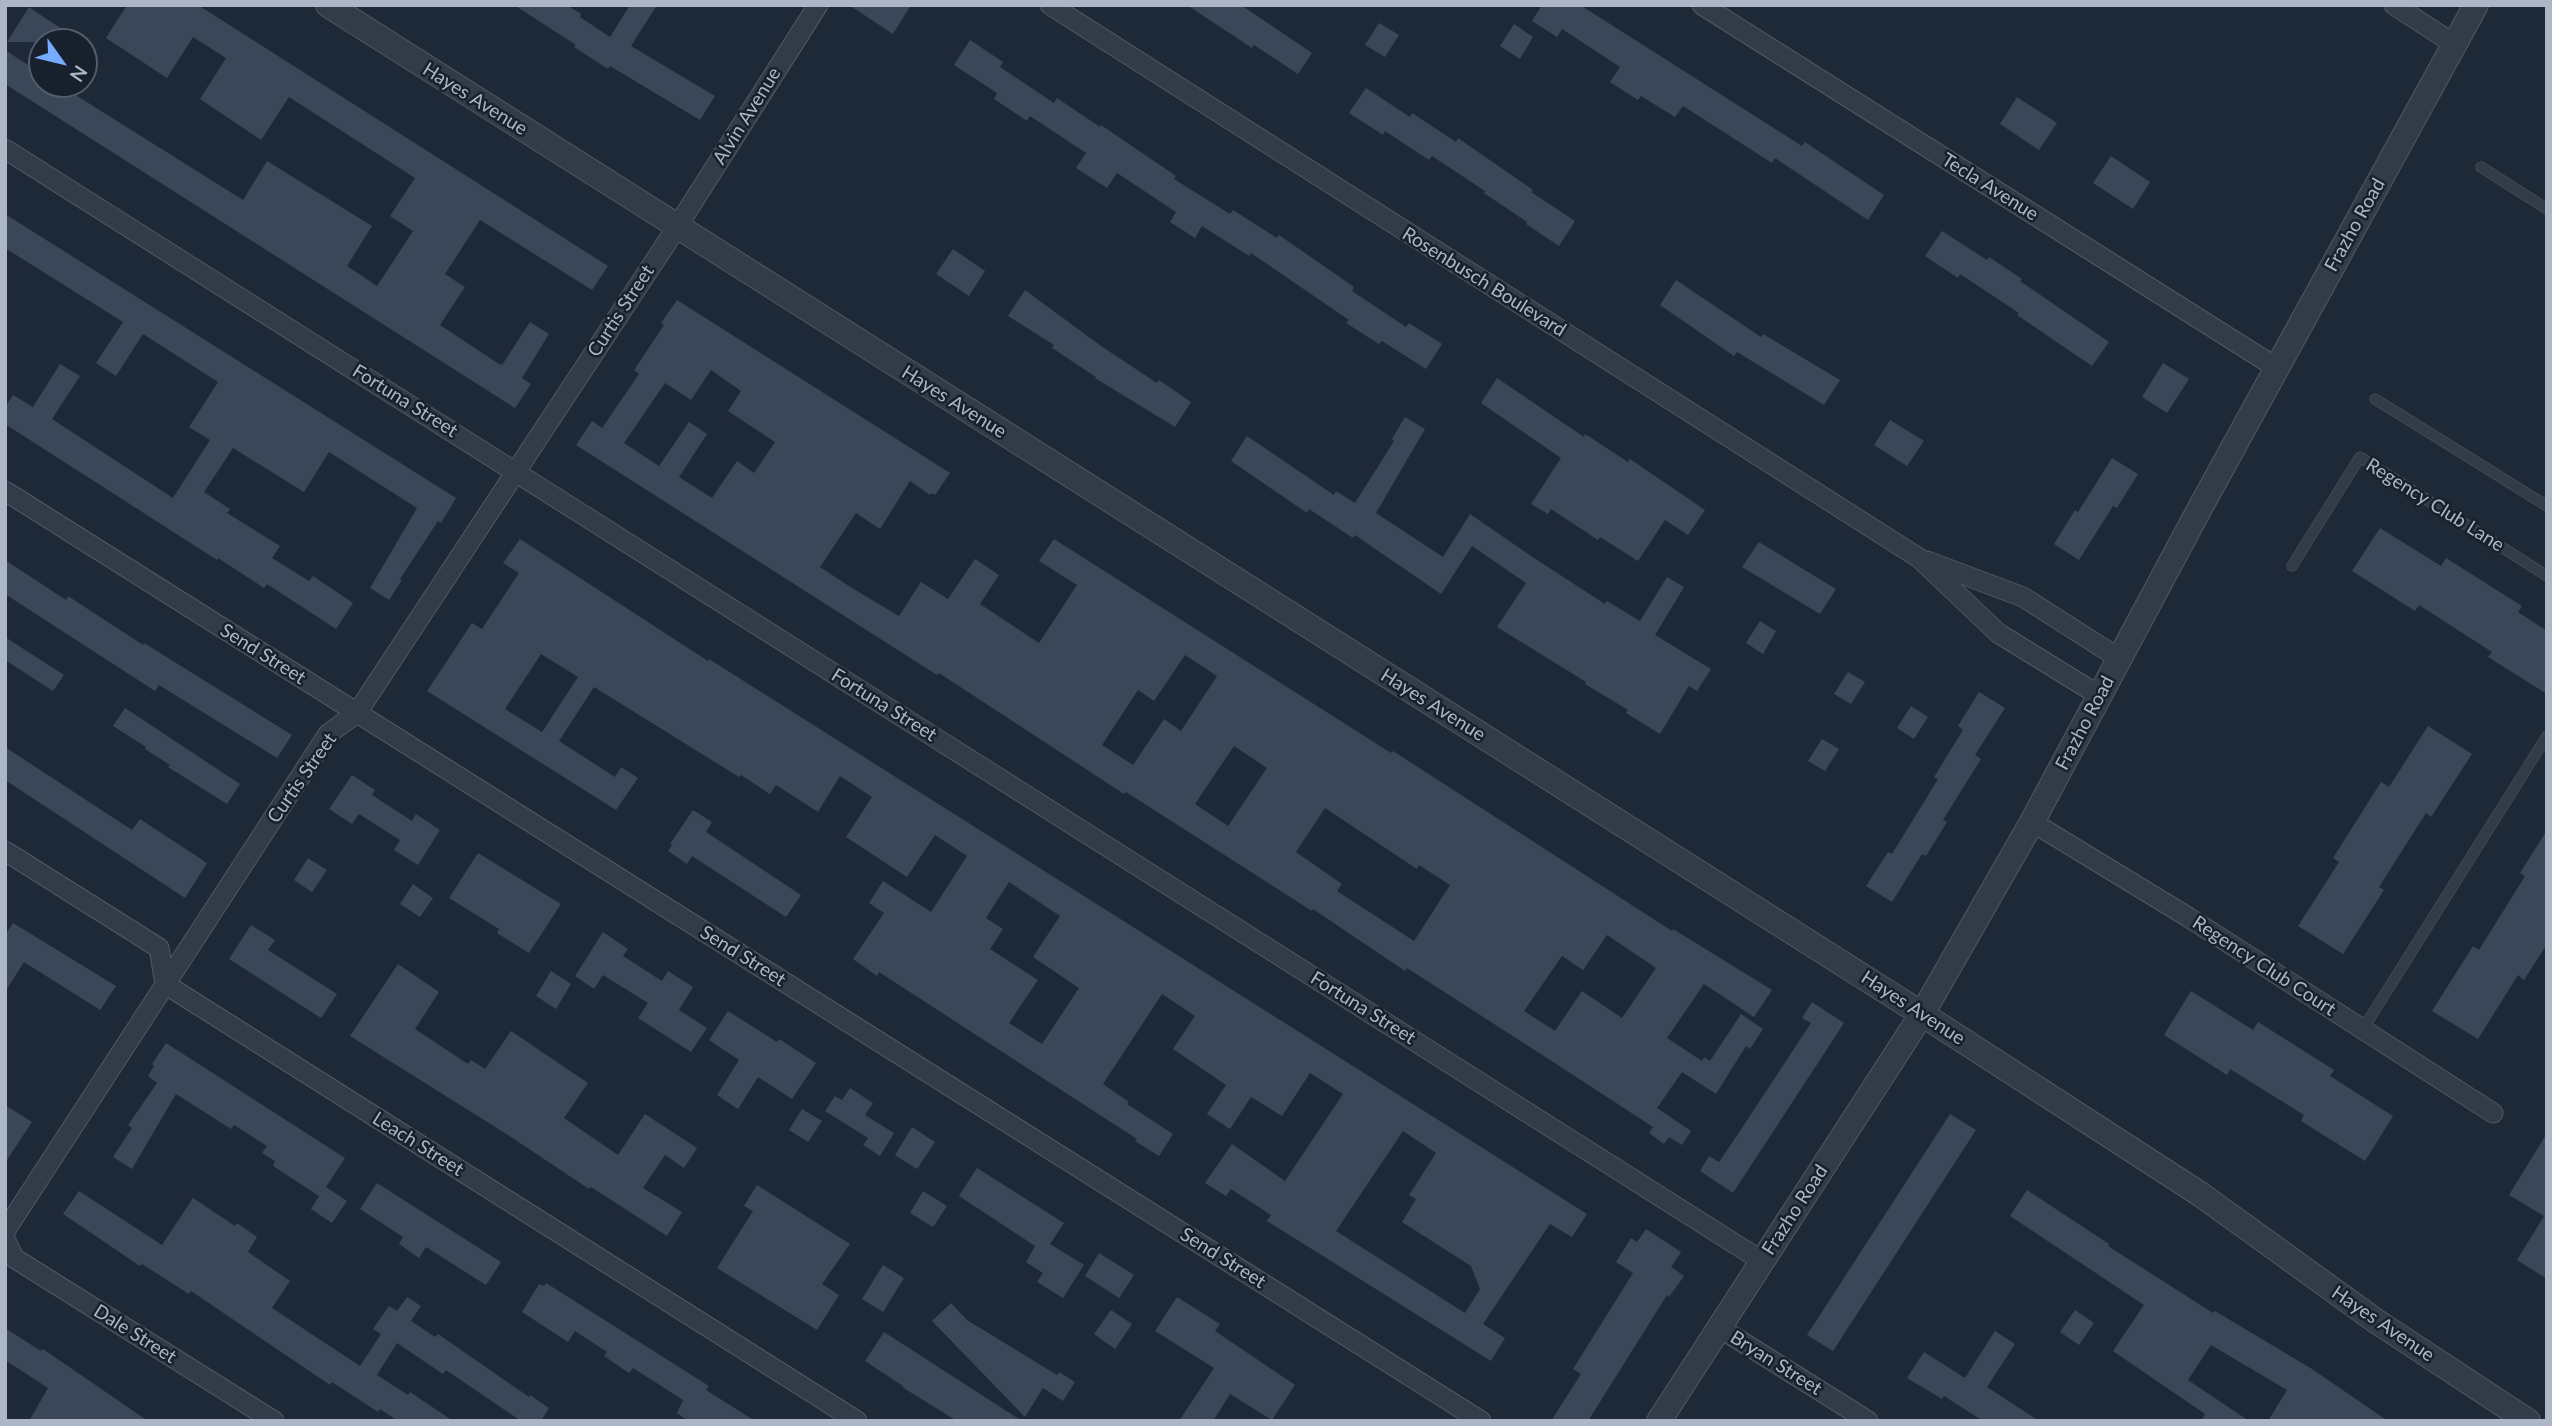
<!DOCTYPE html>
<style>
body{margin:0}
#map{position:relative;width:2552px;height:1426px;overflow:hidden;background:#1e2938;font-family:Lato,sans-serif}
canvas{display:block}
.frame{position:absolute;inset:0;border:7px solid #acb6c6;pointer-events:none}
.north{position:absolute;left:28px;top:28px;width:70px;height:70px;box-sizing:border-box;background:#18202d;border:2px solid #535c6a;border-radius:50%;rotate:124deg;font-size:19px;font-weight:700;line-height:28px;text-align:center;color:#acb6c6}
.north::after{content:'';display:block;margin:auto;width:24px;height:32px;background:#77abff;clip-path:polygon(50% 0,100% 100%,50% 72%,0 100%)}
</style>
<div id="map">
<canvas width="2552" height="1426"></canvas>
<div class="frame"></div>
<div class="north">N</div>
</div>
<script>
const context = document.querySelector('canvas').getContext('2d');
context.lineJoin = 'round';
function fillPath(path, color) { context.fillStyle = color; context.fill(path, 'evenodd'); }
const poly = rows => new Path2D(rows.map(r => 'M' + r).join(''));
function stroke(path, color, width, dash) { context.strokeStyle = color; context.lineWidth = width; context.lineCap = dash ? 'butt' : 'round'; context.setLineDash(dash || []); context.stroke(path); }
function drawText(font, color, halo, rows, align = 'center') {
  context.font = font + ' Lato,sans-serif'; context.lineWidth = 5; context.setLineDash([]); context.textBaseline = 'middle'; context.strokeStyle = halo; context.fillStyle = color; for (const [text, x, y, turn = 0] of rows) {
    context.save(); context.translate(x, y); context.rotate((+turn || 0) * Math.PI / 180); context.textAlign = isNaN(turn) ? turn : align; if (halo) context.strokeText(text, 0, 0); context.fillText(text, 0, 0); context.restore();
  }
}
const building = poly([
 [127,5,198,5,608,266,592,290,480,220,445,274,465,287,440,325,499,364,502,365,530,322,549,334,522,378,531,384,515,408,5,84,5,50,42,74,42,84,58,84,243,200,267,161,372,226,347,266,377,286,413,231,390,216,415,178,289,97,261,140,200,99,226,58,193,37,167,78,106,38],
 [514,5,567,5,581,14,580,17,610,37,630,5,657,5,631,46,715,96,700,120,610,66,608,69,574,47,576,45],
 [849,5,911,5,893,34],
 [1187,5,1241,5,1312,53,1298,74,1254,45,1252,48],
 [1542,5,1580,5,1802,146,1805,142,1884,195,1868,220,1775,158,1772,163,1683,106,1675,117,1641,96,1638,100,1610,82,1620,67,1562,29,1557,37,1532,21],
 [29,7,48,20,83,42,7,42],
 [1379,23,1399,35,1385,57,1365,45],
 [1514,24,1533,37,1520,59,1500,46],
 [970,40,1003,62,1000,67,1054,103,1057,98,1100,127,1101,125,1176,176,1174,179,1230,214,1233,210,1277,238,1279,235,1354,287,1352,291,1406,327,1409,323,1442,344,1426,369,1382,341,1379,344,1346,323,1349,320,1251,253,1249,256,1202,226,1195,238,1170,222,1176,212,1117,173,1107,188,1076,168,1086,153,1030,116,1027,121,994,99,997,93,954,65],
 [1366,88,1410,117,1412,113,1456,142,1458,138,1533,190,1531,192,1575,221,1559,246,1526,224,1527,222,1484,193,1485,191,1432,156,1429,160,1385,131,1383,135,1349,113],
 [2017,97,2057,123,2039,150,2000,124],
 [2111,156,2150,182,2133,209,2093,183],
 [5,214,456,498,441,523,438,521,400,579,402,580,389,600,370,588,417,508,329,452,304,492,233,448,204,492,230,509,227,513,280,546,272,558,309,581,313,576,353,603,336,629,267,584,264,588,218,558,217,560,5,424,5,407,13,395,33,407,60,364,80,376,52,419,173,498,210,440,189,427,218,382,143,334,116,376,96,363,123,322,5,248],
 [1942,231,1987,260,1989,257,2022,279,2020,281,2109,342,2092,366,2017,315,2019,313,1960,274,1958,278,1925,256],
 [953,249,985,271,969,296,936,274],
 [1676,280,1761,337,1763,334,1840,380,1824,405,1737,352,1734,356,1660,305],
 [1025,290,1101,346,1157,383,1159,380,1191,402,1175,427,1095,378,1096,377,1052,348,1054,345,1008,316],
 [677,300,950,473,935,495,932,493,930,495,910,481,880,529,856,513,820,567,852,588,899,616,921,582,948,599,975,559,999,575,980,604,1039,643,1077,585,1039,561,1054,539,1391,753,1393,751,1672,931,1673,929,1772,990,1754,1017,1704,984,1667,1038,1702,1061,1704,1057,1710,1061,1741,1014,1763,1029,1750,1049,1746,1046,1716,1094,1682,1072,1657,1108,1691,1131,1682,1145,1669,1137,1664,1144,1649,1133,1653,1127,1547,1058,1407,968,1405,971,1313,909,1312,911,1126,792,1124,794,939,673,937,675,576,445,592,421,602,428,639,374,634,370,664,325,661,323],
 [711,370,741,391,728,411,775,442,754,473,737,461,712,498,679,477,707,434,689,422,659,466,624,443,665,383,691,400],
 [1185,655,1217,676,1181,731,1164,719,1133,765,1102,745,1138,690,1154,701],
 [1234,746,1267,768,1228,826,1195,804],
 [1325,808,1417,869,1419,865,1450,885,1414,941,1337,891,1342,884,1296,852],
 [1607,935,1656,968,1622,1018,1582,991,1555,1031,1524,1011,1562,956,1583,970],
 [2163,363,2189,379,2167,413,2142,397],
 [1497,378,1584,437,1585,434,1628,462,1630,459,1705,510,1688,535,1665,520,1638,561,1600,537,1598,540,1551,509,1548,514,1531,504,1561,458,1481,403],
 [1405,417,1425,429,1376,513,1443,557,1470,514,1534,558,1605,604,1607,601,1640,621,1667,577,1684,587,1655,635,1711,669,1697,691,1689,686,1660,734,1626,713,1628,710,1585,684,1586,682,1497,627,1526,583,1472,546,1441,594,1355,535,1353,538,1309,509,1307,513,1231,461,1247,436,1334,495,1336,491,1355,503,1394,441,1392,439],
 [1890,420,1924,441,1907,466,1874,445],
 [2112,458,2138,474,2117,508,2113,506,2079,560,2054,544,2075,510,2078,512],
 [2380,528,2441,566,2446,558,2522,606,2518,612,2547,631,2547,694,2488,657,2492,652,2419,605,2415,611,2352,571],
 [520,539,708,661,709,659,1587,1214,1572,1237,1550,1224,1483,1324,1505,1338,1491,1361,1267,1221,1271,1215,1231,1189,1226,1196,1205,1183,1232,1144,1285,1181,1343,1094,1310,1073,1282,1116,1251,1097,1230,1129,1207,1114,1226,1085,1173,1049,1195,1016,1162,994,1103,1084,1129,1102,1127,1104,1173,1134,1159,1156,1135,1141,1137,1139,987,1042,879,972,877,976,853,959,884,913,869,903,883,881,931,912,967,856,935,835,907,877,846,837,872,797,840,776,818,812,776,785,770,794,741,775,739,777,594,687,559,741,615,777,621,767,638,778,616,810,427,691,472,623,482,629,519,573,503,563],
 [541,654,578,677,542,732,505,709],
 [1009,882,1060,916,1033,957,1079,988,1042,1044,1009,1023,1038,980,990,949,1003,929,986,918],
 [1403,1131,1436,1153,1409,1195,1416,1199,1402,1222,1471,1266,1480,1289,1465,1313,1336,1231],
 [1759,542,1836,589,1820,614,1742,567],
 [5,560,66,600,68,596,143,645,144,643,292,735,277,758,159,685,155,691,5,594],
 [1760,621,1776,631,1763,654,1746,643],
 [5,637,64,675,53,691,5,660],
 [1848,672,1865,682,1851,704,1834,694],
 [1979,692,2005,708,1975,755,1981,759,1943,820,1947,822,1926,856,1922,854,1892,902,1866,886,1888,852,1892,854,1938,779,1934,777,1963,730,1958,726],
 [1911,706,1928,717,1914,739,1897,728],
 [125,708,240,784,227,804,168,767,170,765,145,749,146,747,113,726],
 [2428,726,2472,754,2431,817,2426,813,2379,887,2384,890,2343,954,2298,926,2339,862,2333,858,2381,782,2389,787],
 [1822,739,1839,749,1825,771,1808,761],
 [5,747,132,830,140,819,207,863,185,898,5,780],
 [352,775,375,790,372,795,412,821,416,814,440,830,418,865,394,850,400,840,359,814,352,824,329,809],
 [693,810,712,822,706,832,801,895,786,917,692,856,687,864,668,851,672,845,670,844],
 [2547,830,2547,944,2524,980,2518,975,2478,1039,2432,1011,2473,946,2479,950,2525,876,2520,873],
 [478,853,561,904,529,953,497,933,499,929,449,898],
 [308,858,327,870,312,892,294,880],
 [413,884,433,898,420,917,400,904],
 [13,923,116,986,100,1010,24,962,5,992,5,935],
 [251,925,275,940,268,950,337,994,321,1018,229,959],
 [603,932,628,949,623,956,662,981,668,971,693,987,679,1010,707,1028,691,1052,638,1018,648,1003,603,975,594,989,575,976],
 [398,964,439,992,415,1029,468,1064,471,1060,485,1069,511,1031,588,1083,564,1118,618,1155,645,1114,697,1148,684,1168,665,1155,643,1188,682,1212,667,1236,591,1187,589,1189,508,1135,350,1036],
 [551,971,571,984,556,1009,536,996],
 [2191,991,2253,1030,2258,1022,2334,1070,2330,1076,2393,1116,2365,1161,2301,1121,2304,1115,2230,1069,2227,1075,2164,1035],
 [1812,1002,1844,1023,1733,1193,1700,1171,1709,1156,1719,1162,1738,1134,1811,1023,1802,1018],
 [728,1011,777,1042,779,1039,816,1063,792,1099,758,1077,738,1109,717,1095,739,1060,709,1040],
 [166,1043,345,1158,326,1187,347,1201,332,1223,311,1209,319,1196,273,1166,275,1161,262,1153,267,1146,234,1125,231,1129,176,1094,132,1169,113,1157,132,1128,128,1125,157,1083,148,1076,154,1066,152,1064],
 [850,1088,873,1103,865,1115,894,1133,880,1156,863,1145,868,1138,825,1111,835,1096,842,1100],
 [5,1105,32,1122,5,1163],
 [802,1109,822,1121,808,1142,789,1130],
 [1950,1114,1976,1130,1833,1351,1807,1335],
 [912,1127,935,1142,917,1169,895,1155],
 [2547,1133,2547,1279,2517,1260,2544,1216,2509,1195],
 [977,1168,1064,1223,1050,1244,1084,1265,1063,1298,1037,1282,1043,1273,1026,1262,1035,1246,959,1196],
 [377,1183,501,1262,486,1285,426,1247,419,1258,399,1244,403,1237,360,1209],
 [757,1185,850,1244,822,1284,839,1295,817,1330,717,1268,753,1211,744,1206],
 [2027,1190,2109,1244,2108,1246,2213,1313,2215,1311,2312,1369,2388,1421,2268,1421,2287,1390,2211,1345,2188,1380,2249,1421,2201,1421,2205,1414,2113,1351,2144,1305,2010,1216],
 [79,1191,162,1245,193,1198,235,1226,237,1223,257,1237,248,1252,290,1281,272,1308,360,1366,381,1334,373,1329,389,1306,397,1311,407,1297,421,1306,411,1321,435,1337,438,1334,529,1397,530,1395,549,1408,541,1421,521,1421,446,1370,443,1374,397,1343,377,1375,408,1395,410,1392,453,1421,398,1421,380,1409,378,1412,332,1382,330,1385,191,1291,189,1294,142,1264,140,1266,63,1214],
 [923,1191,947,1206,933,1227,910,1213],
 [1646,1229,1681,1252,1671,1267,1684,1276,1669,1297,1667,1295,1588,1421,1551,1421,1581,1374,1573,1369,1633,1273,1616,1262,1631,1238,1637,1242],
 [1099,1253,1134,1275,1119,1298,1085,1276],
 [883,1265,904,1278,883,1312,862,1299],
 [546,1283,709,1386,706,1390,755,1421,688,1421,677,1413,683,1400,633,1368,629,1373,604,1356,607,1352,575,1331,568,1342,522,1312,539,1284,544,1286],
 [1177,1297,1220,1324,1215,1331,1295,1385,1272,1420,1230,1394,1213,1421,1179,1421,1214,1368,1155,1331],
 [951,1303,967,1320,1057,1375,1059,1372,1075,1382,1063,1401,1043,1388,1025,1417,932,1321],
 [1111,1310,1132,1324,1115,1349,1094,1334],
 [2075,1310,2094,1323,2079,1345,2060,1332],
 [5,1328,41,1351,43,1349,148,1421,29,1421,48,1388,5,1360],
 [1995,1331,2015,1344,1987,1387,2039,1421,1983,1421,1944,1396,1942,1399,1907,1378,1924,1352,1965,1378],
 [884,1332,1022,1421,957,1421,902,1387,903,1386,865,1361]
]);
const service = poly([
 [2481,167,2547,209],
 [2375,399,2547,506],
 [2292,566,2360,457,2547,576],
 [2363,1029,2547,736]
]);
const minor = poly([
 [1050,5,1919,558,1998,633,2100,696],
 [1702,5,2277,368],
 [2394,5,2454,44],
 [5,149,1762,1261],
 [5,491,1481,1421],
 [1927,561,2023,597,2120,659],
 [2032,822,2188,917,2493,1113],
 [5,851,159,948,165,984,857,1421],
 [5,1231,328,734,357,713,677,227,818,5],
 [5,1239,14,1258,274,1421],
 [1720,1328,1868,1421]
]);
const tertiary = poly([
 [328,5,1922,1014,2200,1194,2376,1321,2528,1421],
 [1659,1421,1922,1014,2032,822,2200,508,2476,5]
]);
const streetNames = [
 ["Hayes Avenue",475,99,32],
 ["Alvin Avenue",747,116,-58],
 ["Tecla Avenue",1990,187,32],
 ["Frazho Road",2355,225,-61],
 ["Rosenbusch Boulevard",1484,282,32],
 ["Curtis Street",621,311,-57],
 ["Fortuna Street",405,401,32],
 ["Hayes Avenue",954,402,32],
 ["Regency Club Lane",2435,505,32],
 ["Send Street",263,654,32],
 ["Fortuna Street",884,705,32],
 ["Hayes Avenue",1433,705,32],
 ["Frazho Road",2085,723,-62],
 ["Curtis Street",302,778,-55],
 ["Send Street",743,956,32],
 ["Regency Club Court",2264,966,33],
 ["Fortuna Street",1363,1008,32],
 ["Hayes Avenue",1913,1008,33],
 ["Leach Street",418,1144,32],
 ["Frazho Road",1795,1210,-57],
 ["Send Street",1223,1258,32],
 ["Hayes Avenue",2383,1324,34],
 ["Dale Street",135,1334,32],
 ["Bryan Street",1776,1363,32]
];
fillPath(building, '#3a4759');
stroke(service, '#4f5967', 11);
stroke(minor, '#4f5967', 21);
stroke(tertiary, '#4f5967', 26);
stroke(service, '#323b48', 10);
stroke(minor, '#323b48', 19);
stroke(tertiary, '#323b48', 24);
drawText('19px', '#acb6c6', '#18202d', streetNames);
</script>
